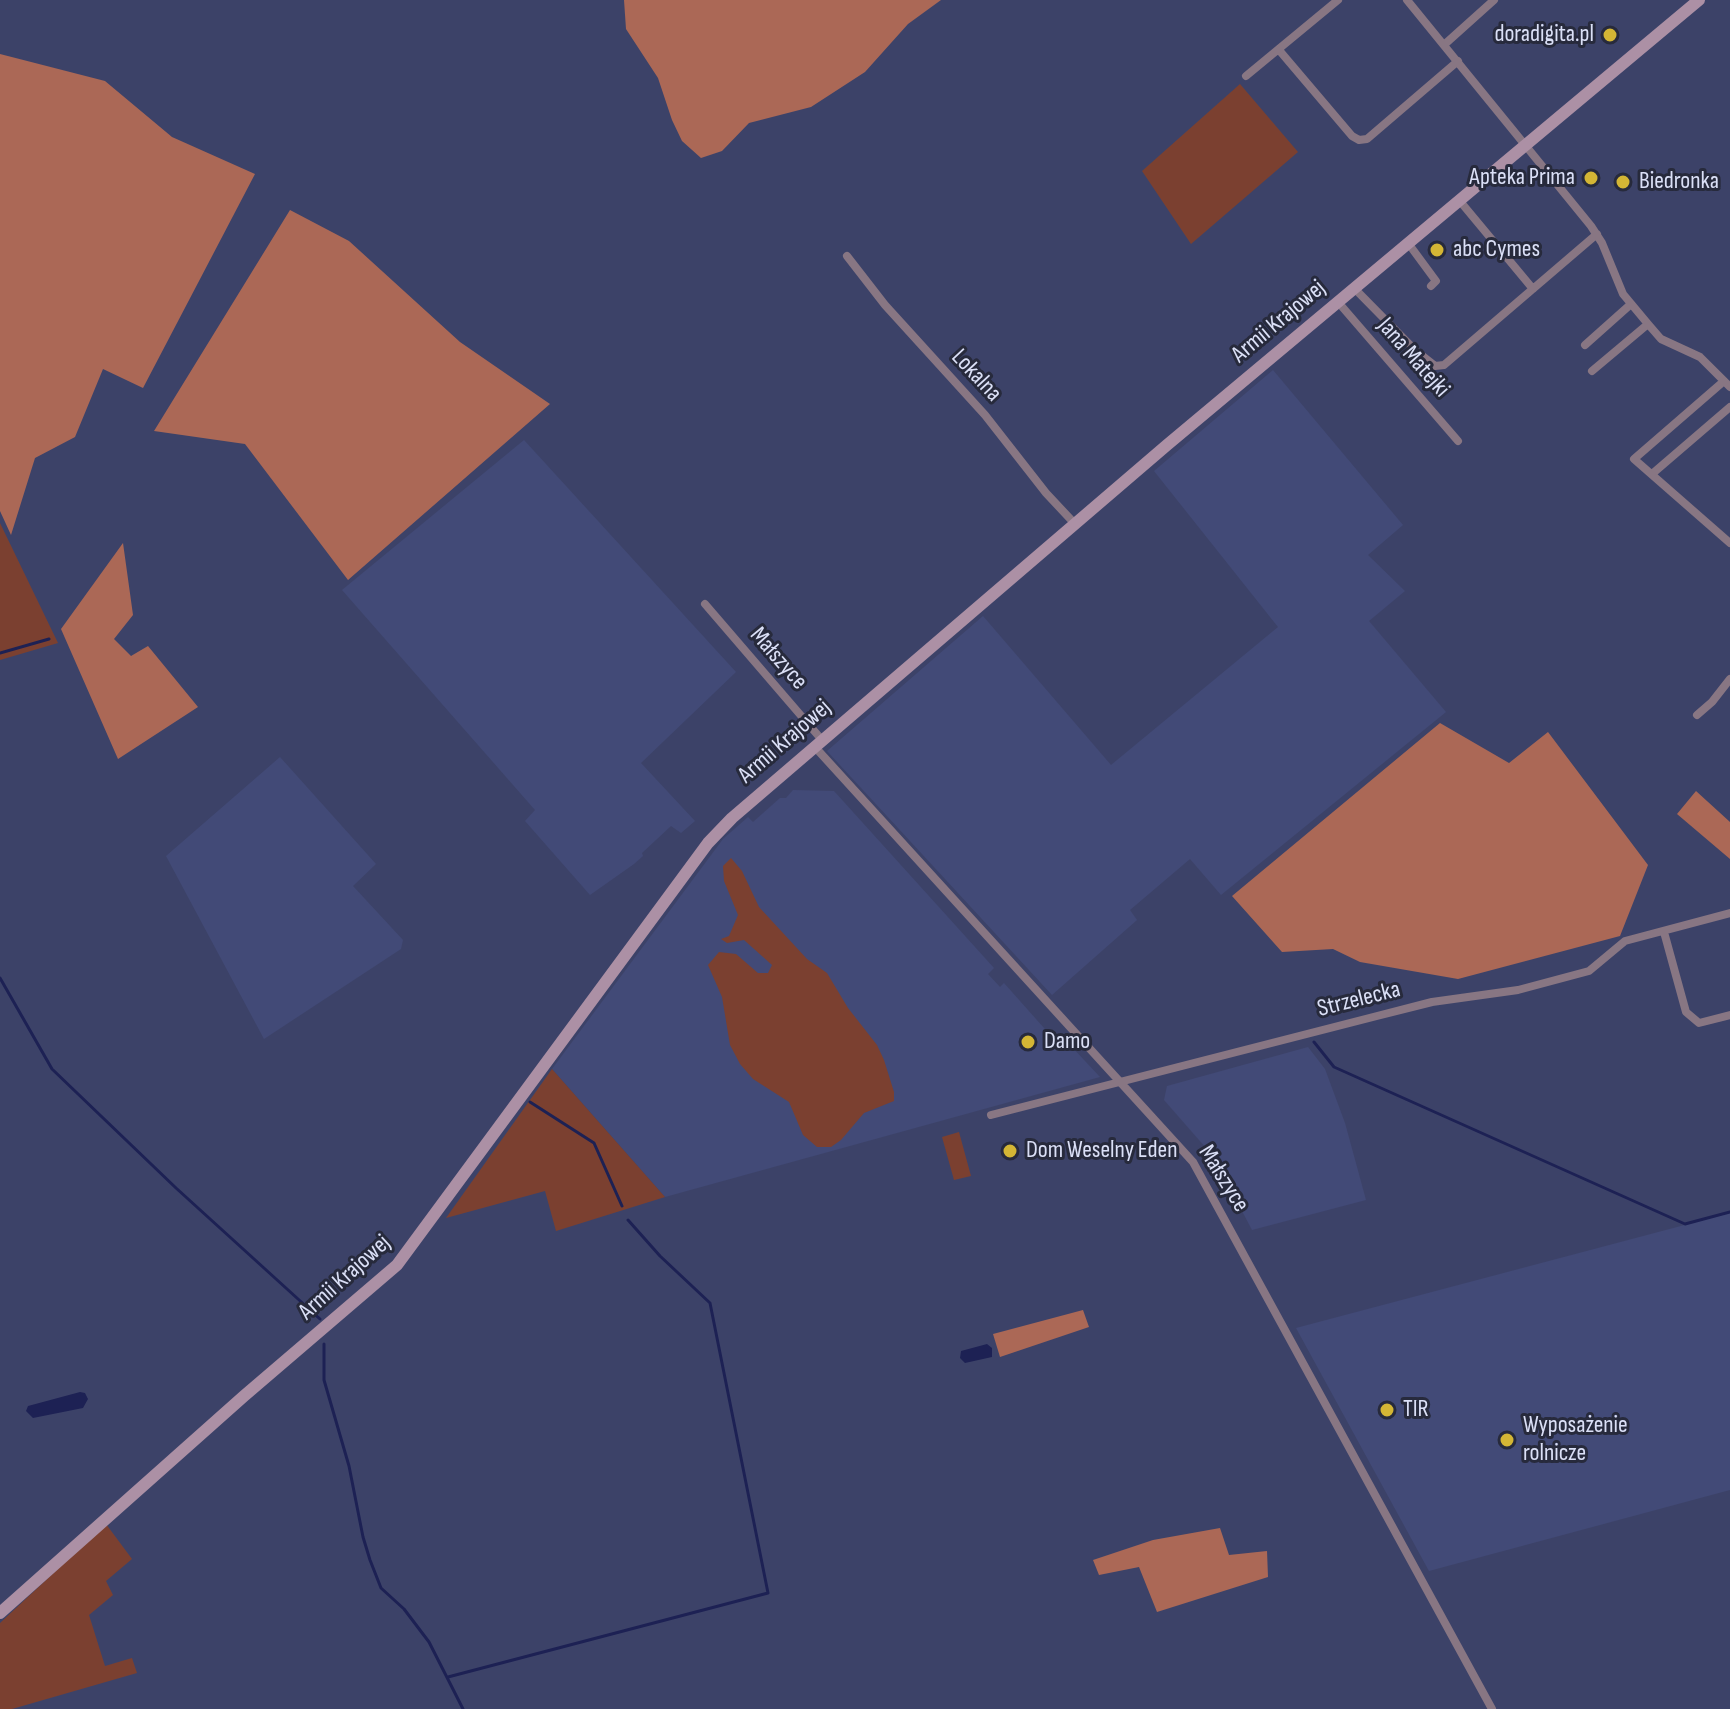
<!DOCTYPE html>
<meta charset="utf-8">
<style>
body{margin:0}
canvas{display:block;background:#3c4268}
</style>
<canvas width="1730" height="1709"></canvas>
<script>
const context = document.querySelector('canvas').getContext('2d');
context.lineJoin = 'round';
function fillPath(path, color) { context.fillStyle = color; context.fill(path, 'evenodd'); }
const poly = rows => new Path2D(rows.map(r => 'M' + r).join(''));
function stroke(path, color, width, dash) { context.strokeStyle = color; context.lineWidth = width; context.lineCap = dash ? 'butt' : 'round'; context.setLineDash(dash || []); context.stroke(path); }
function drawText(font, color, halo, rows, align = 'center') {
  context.font = font + ' "Sofia Sans Condensed",sans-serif'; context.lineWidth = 6; context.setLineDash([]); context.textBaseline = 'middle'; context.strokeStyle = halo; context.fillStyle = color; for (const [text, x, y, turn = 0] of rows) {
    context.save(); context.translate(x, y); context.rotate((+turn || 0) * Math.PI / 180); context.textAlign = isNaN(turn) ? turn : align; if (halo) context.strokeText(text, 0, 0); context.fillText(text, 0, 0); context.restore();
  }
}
const built = poly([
 [1273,370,1403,525,1368,555,1405,591,1369,621,1446,712,1221,895,1190,859,1130,910,1137,920,1052,995,827,751,983,616,1111,765,1278,627,1154,471],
 [524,440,736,672,641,763,695,821,681,833,671,826,642,853,643,856,634,864,590,895,525,821,535,810,342,590],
 [280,757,376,864,353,886,403,940,401,949,264,1039,166,856],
 [793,790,834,791,994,968,988,974,1000,987,1004,983,1060,1046,1070,1045,1100,1077,665,1197,552,1069,723,839,748,817,753,822,780,798,786,798],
 [1308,1047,1325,1069,1345,1123,1366,1200,1252,1230,1213,1156,1164,1100,1167,1086],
 [1730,1213,1730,1490,1429,1571,1296,1328]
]);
const green = poly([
 [1240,84,1298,152,1191,244,1142,171],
 [0,523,58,643,0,660],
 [731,858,742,871,759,907,807,959,827,973,848,1008,877,1045,884,1060,894,1092,894,1101,864,1113,841,1140,831,1147,817,1147,803,1135,789,1102,753,1079,740,1064,730,1045,722,997,708,965,719,952,736,954,758,973,768,973,772,965,744,940,727,943,721,939,729,936,738,915,724,881,723,866],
 [552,1069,665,1197,556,1231,545,1191,446,1218],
 [959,1132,971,1176,954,1180,942,1137],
 [106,1524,132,1559,106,1581,113,1595,89,1615,105,1666,132,1658,137,1673,12,1709,0,1709,0,1623]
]);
const forest = poly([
 [624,0,941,0,908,24,865,72,811,107,749,123,722,151,701,158,682,141,672,120,658,78,626,29],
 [0,54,105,81,172,137,255,174,143,388,103,369,75,437,35,458,11,535,0,511],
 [290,210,349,241,460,342,550,404,348,580,245,444,154,431],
 [123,543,133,615,114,639,131,656,148,646,198,707,118,759,61,629],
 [1440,723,1509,763,1548,732,1648,865,1620,936,1458,979,1360,962,1333,949,1282,952,1232,896],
 [1696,791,1730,822,1730,859,1677,814],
 [1083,1310,1089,1327,1000,1357,993,1334],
 [1220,1528,1229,1555,1267,1551,1268,1577,1157,1612,1139,1567,1099,1575,1093,1560,1153,1540]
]);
const water = poly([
 [987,1344,992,1348,992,1357,965,1363,960,1358,961,1351],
 [80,1392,85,1393,88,1399,83,1408,33,1418,26,1411,28,1406]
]);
const stream = poly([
 [0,653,49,639],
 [0,978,52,1069,176,1188,320,1319],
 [1314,1042,1334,1067,1685,1224,1730,1212],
 [530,1102,594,1143,622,1206],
 [324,1344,324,1380,349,1466,363,1537,370,1560,381,1588,404,1609,429,1642,463,1709],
 [448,1677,768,1593,710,1303,660,1256,628,1220]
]);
const street = poly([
 [1407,0,1591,226,1602,243,1623,294,1648,324,1661,339,1700,357,1730,387],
 [1445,44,1494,0],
 [1279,50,1352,136,1359,140,1367,139,1458,61],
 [1246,76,1338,0],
 [1459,200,1533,289],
 [1408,243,1436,281,1431,286],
 [847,256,885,305,985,415,1046,493,1075,524],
 [1354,288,1416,351,1435,366,1444,365,1597,234],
 [1338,302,1458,441],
 [1585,345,1631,304],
 [1592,371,1648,324],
 [1724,381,1634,459,1730,543],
 [1652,474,1730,407],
 [705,604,822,740],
 [1697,715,1712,702,1730,679],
 [814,746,1193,1162,1492,1709],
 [1664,932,1686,1012,1699,1023,1730,1015],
 [991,1115,1377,1016,1432,1002,1518,990,1589,971,1625,941,1730,913]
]);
const secondary = poly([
 [0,1613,244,1396,397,1265,708,843,732,818,1167,445,1699,0]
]);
const markers = [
 [1610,35,8,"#d4b635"],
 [1591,178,8,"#d4b635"],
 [1623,182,8,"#d4b635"],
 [1437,250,8,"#d4b635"],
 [1028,1042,8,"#d4b635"],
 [1010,1151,8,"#d4b635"],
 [1387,1410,8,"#d4b635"],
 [1507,1440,8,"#d4b635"]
];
const poiNames = [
 ["doradigita.pl",1594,35,"right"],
 ["Apteka Prima",1575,178,"right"],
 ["Biedronka",1639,182],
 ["abc Cymes",1453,250],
 ["Damo",1044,1042],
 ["Dom Weselny Eden",1026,1151],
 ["TIR",1403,1410],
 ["Wyposażenie",1523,1426],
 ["rolnicze",1523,1454]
];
const streetNames = [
 ["Armii Krajowej",1279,322,-40],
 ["Jana Matejki",1413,358,49],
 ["Lokalna",976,376,47],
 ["Małszyce",778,659,49],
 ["Armii Krajowej",785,742,-41],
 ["Strzelecka",1359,1000,-14],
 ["Małszyce",1223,1179,58],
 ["Armii Krajowej",345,1278,-42]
];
fillPath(built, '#424a77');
fillPath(green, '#7b4030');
fillPath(forest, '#ab6856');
fillPath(water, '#1d2154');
stroke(stream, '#1d2154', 3);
stroke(street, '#887683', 8);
stroke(secondary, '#ac90a5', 12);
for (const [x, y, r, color] of markers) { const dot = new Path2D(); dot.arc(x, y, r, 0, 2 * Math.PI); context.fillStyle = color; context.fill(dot); stroke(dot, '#272a3c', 3); }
drawText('24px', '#dbe0f7', '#272a3c', poiNames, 'left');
drawText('24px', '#dbe0f7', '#272a3c', streetNames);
</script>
